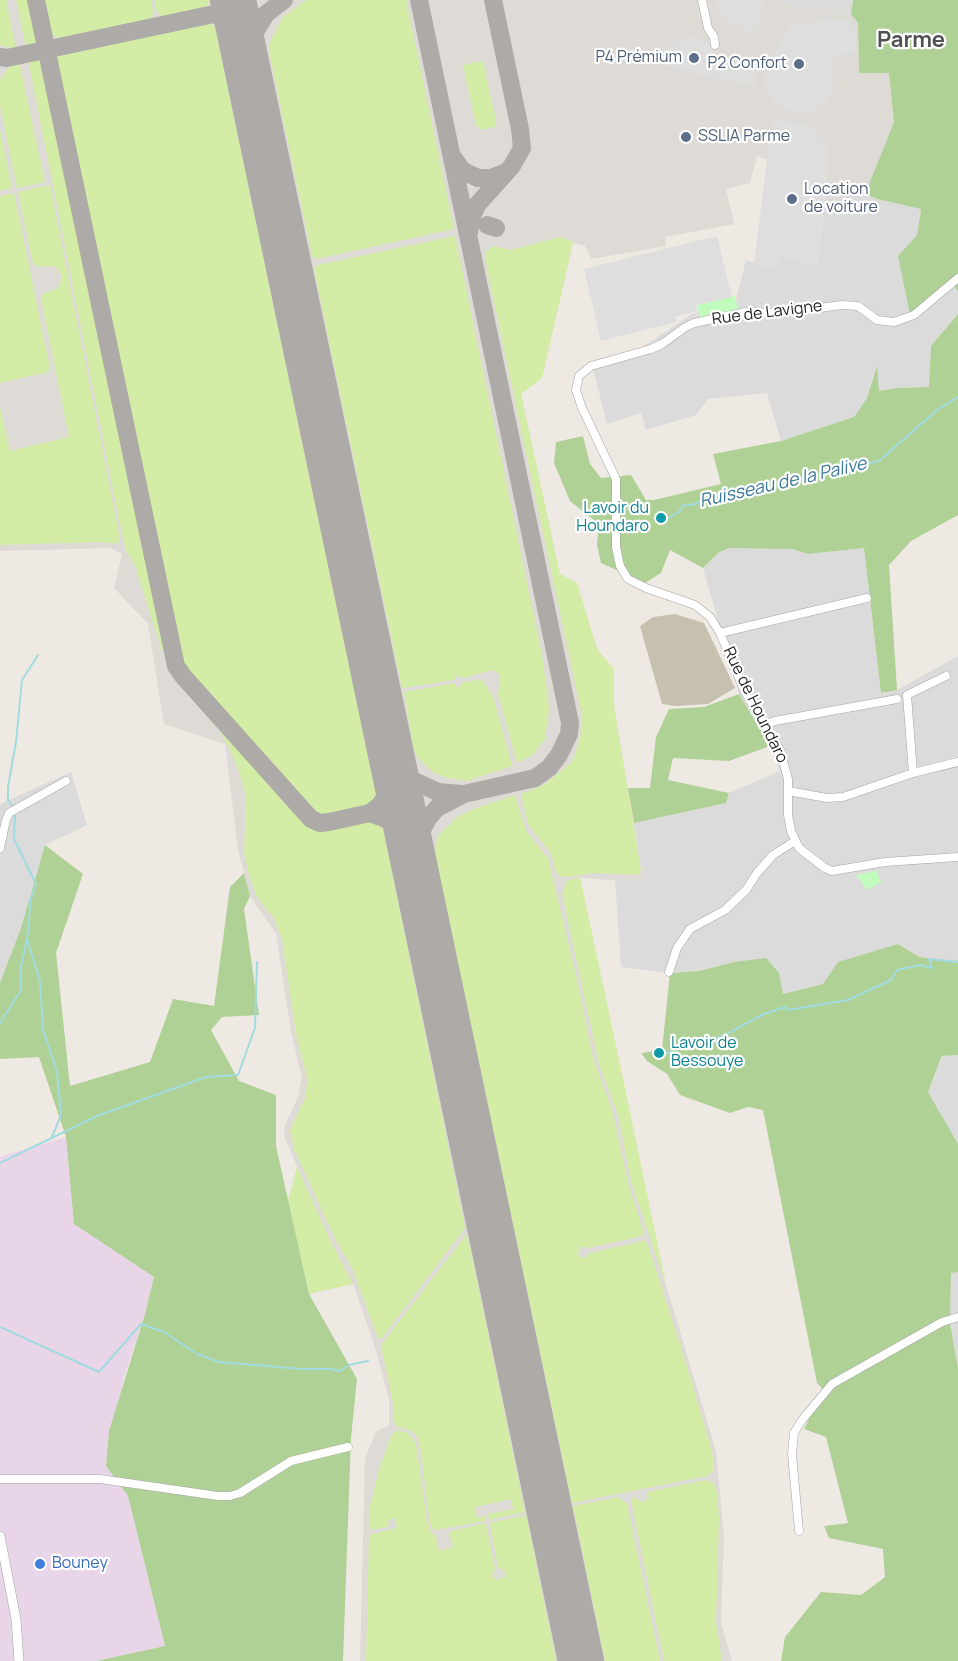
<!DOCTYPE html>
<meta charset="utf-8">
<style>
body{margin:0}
canvas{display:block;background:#efe9e3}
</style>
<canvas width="958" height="1661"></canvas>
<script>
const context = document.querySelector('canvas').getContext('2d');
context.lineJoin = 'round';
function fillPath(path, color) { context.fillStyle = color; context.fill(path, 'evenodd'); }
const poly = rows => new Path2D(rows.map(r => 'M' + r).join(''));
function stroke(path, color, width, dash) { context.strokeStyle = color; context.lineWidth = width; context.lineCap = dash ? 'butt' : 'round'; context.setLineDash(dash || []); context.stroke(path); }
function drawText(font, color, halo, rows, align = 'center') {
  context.font = font + ' Manrope,sans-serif'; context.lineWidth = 4.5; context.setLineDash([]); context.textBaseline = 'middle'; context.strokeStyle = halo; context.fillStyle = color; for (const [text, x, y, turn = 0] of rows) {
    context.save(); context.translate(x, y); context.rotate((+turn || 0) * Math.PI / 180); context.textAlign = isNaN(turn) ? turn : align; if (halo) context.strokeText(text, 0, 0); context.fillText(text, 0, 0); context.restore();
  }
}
const residential = poly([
 [779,0,853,0,851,14,794,8,785,5],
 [826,178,877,199,921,208,917,235,898,256,926,302,949,280,958,291,958,314,931,346,929,387,898,388,879,391,876,368,867,398,854,417,781,441,767,393,708,399,696,415,646,430,641,413,607,424,591,361,638,350,692,314,736,300,746,260,774,269,778,258,782,256,818,267],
 [764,547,792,549,808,554,864,548,881,693,897,690,958,656,958,960,954,962,919,957,898,944,823,984,783,994,779,973,734,962,699,971,670,973,621,967,615,880,643,881,634,823,726,803,729,793,780,771,770,746,739,694,703,568,718,553,729,548],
 [71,772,87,825,45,845,21,928,0,983,0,804],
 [958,1055,958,1144,928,1092,943,1056],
 [958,1272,958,1368,950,1323,951,1273]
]);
const industrial = poly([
 [66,1137,74,1224,154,1277,145,1314,124,1377,106,1466,128,1496,165,1646,96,1661,0,1661,0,1157]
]);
const airport = poly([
 [0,0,779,0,785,5,794,8,851,14,858,23,859,73,889,72,894,122,865,194,826,178,815,177,757,156,750,183,726,189,734,224,665,237,666,246,591,259,585,246,573,243,542,378,521,394,560,574,577,583,597,649,614,669,614,706,643,882,580,878,666,1285,716,1451,724,1536,721,1623,732,1661,360,1661,365,1458,376,1432,389,1425,389,1399,374,1344,353,1284,309,1294,288,1201,297,1166,284,1136,285,1125,298,1097,302,1078,291,1032,276,934,250,896,238,850,225,744,164,724,148,624,114,588,122,554,110,548,0,551]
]);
const construction = poly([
 [675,614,704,623,735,688,708,704,676,706,662,704,640,626,653,617]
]);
const grass = poly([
 [0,0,6,0,16,49,0,45],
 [16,0,32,0,41,44,26,47],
 [39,0,151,0,154,13,150,21,63,40,49,33,45,26],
 [155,0,208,0,209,3,205,9,163,17,157,12],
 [306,0,406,0,454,229,316,259,312,256,270,56,270,42,282,18],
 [202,21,210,22,215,28,375,790,376,802,369,809,326,819,316,818,304,807,186,675,177,656,53,62,53,57,60,52],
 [44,55,169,655,177,674,172,674,160,645,135,565,126,551,118,515,28,59],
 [19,61,45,182,17,188,0,105,0,80,9,67],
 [483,61,496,121,495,127,481,130,476,125,463,65],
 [0,129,12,188,0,191],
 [50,185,120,539,117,544,101,542,0,545,0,407,10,451,69,437,41,298,44,293,55,290,60,286,62,276,56,267,50,266,39,267,33,264,18,192],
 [14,193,50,368,48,372,0,383,0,196],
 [455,236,542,655,546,683,549,709,545,739,533,755,517,763,498,694,500,679,498,672,493,670,463,678,457,675,454,680,402,688,314,269,318,265],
 [560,237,573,242,542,378,521,394,560,574,577,583,597,649,614,669,614,706,641,870,638,875,593,873,566,877,560,876,555,871,552,855,528,824,521,794,544,785,573,761,582,730,582,716,485,259,486,252,493,246,511,250],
 [478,680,483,681,493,696,512,766,467,781,444,777,433,772,418,758,414,750,404,692,455,683,457,687,460,687,463,682],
 [187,687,308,822,325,826,367,818,377,821,383,830,465,1228,382,1338,378,1338,353,1270,334,1237,294,1149,290,1130,306,1096,307,1077,296,1034,282,939,273,917,257,897,249,875,244,854,246,796,238,769,229,747,219,730,187,693],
 [515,795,526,831,548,858,579,988,593,1058,612,1110,629,1187,644,1233,642,1236,588,1248,581,1246,578,1254,581,1257,585,1258,590,1253,643,1241,647,1242,690,1376,712,1451,714,1467,712,1472,707,1476,572,1503,435,855,437,837,457,817,471,810],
 [580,877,619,1059,666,1285,631,1181,618,1115,599,1064,562,894,567,881],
 [297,1167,330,1240,353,1284,309,1294,288,1201],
 [467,1234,525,1512,489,1520,488,1514,513,1509,511,1499,475,1507,477,1518,485,1516,485,1521,435,1530,431,1527,429,1517,420,1446,417,1436,412,1431,397,1427,394,1422,394,1409,381,1345],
 [395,1431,407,1432,416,1443,427,1522,431,1532,436,1536,439,1551,453,1547,449,1532,486,1523,495,1569,492,1576,496,1580,502,1579,505,1576,504,1570,498,1568,490,1523,526,1515,556,1661,366,1661,369,1536,372,1534,397,1528,395,1518,388,1520,389,1526,372,1530,370,1528,370,1506,379,1470,391,1436],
 [706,1480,713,1483,717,1492,719,1519,716,1623,722,1661,664,1661,632,1505,632,1499,635,1496,637,1500,643,1502,649,1498,647,1492],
 [618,1497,627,1504,660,1661,605,1661,573,1506]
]);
const forest = poly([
 [853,0,958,0,958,291,949,280,926,302,910,314,898,256,917,235,921,209,877,199,865,194,894,122,889,73,859,73,858,23,851,14],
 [958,314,958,515,911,541,889,565,897,690,881,693,864,548,808,554,792,549,729,548,718,553,703,568,670,550,661,573,645,583,601,563,597,545,599,524,570,501,554,463,556,442,583,436,590,464,601,478,631,475,646,500,654,500,721,484,713,454,781,441,854,417,867,398,877,366,879,391,898,388,929,387,931,346],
 [739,694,770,746,729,761,673,758,668,780,729,793,726,803,634,823,628,788,650,788,656,737,669,709,704,707],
 [45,845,83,874,56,953,70,1086,150,1062,173,999,214,1006,230,887,244,873,250,896,244,909,259,1015,222,1017,211,1030,239,1081,276,1095,276,1146,309,1294,357,1379,351,1438,343,1661,96,1661,165,1646,128,1496,106,1466,109,1431,145,1314,154,1277,74,1224,66,1137,39,1057,0,1059,0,983,21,928],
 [898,944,919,957,954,962,958,960,958,1055,942,1056,928,1092,958,1144,958,1272,951,1273,950,1323,958,1368,958,1661,781,1661,785,1637,821,1592,861,1595,885,1577,883,1549,829,1538,824,1526,848,1523,826,1437,804,1429,813,1411,827,1394,817,1383,763,1110,748,1107,730,1113,680,1095,667,1074,647,1061,641,1053,662,1050,670,973,699,971,734,962,766,958,779,973,783,994,823,984,838,962]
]);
const park = poly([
 [735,296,738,310,700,317,697,305],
 [877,871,881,882,867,890,856,875]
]);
const parking = poly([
 [716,0,765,0,756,29,752,28,753,33,746,35,744,30,739,31,737,24,730,26,728,19,718,11],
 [825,18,850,21,850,26,856,27,856,53,834,57,830,60,834,83,833,88,824,104,814,108,814,114,783,110,783,106,774,102,765,84,767,67,789,25,794,23,812,24],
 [691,35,712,45,716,55,725,63,746,61,755,72,754,87,672,68,668,62,666,46],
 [779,120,808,124,828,146,818,267,782,256,778,258,774,269,754,263,771,129,775,122],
 [717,236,732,297,696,305,697,311,675,317,676,322,601,341,584,269]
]);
const stream = poly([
 [661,518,669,518,680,511,682,506,695,504,706,498,879,461,937,410,958,397],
 [13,807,8,800,8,787,16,742,22,680,38,655],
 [27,939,40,982,43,1030,57,1072,61,1115,52,1137],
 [0,1023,21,990,21,966,27,939,31,898,36,884,14,839,15,813],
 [662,1053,668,1053,683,1042,721,1037,764,1014,785,1007,788,1010,848,1000,891,980,897,970,920,965,932,968,929,959,958,962],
 [0,1163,97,1116,206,1077,238,1075,255,1028,257,962],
 [0,1327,99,1372,141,1324,164,1332,197,1354,219,1362,301,1369,329,1369,340,1371,349,1365,368,1361]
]);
const taxiway = poly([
 [36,0,176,666,183,676,311,819,320,823,329,822,370,813,379,806,390,791,393,780,390,753],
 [214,14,228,20,234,28,244,52],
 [0,57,7,58,214,14,221,11,227,0],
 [251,88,248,58,252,37,266,14,284,0],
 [452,156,463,171,478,178,491,178,506,172],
 [487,225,496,228],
 [469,232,471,218,477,205,512,166,522,148,520,129,493,0],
 [393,753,402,769,414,781,438,792,462,794],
 [370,813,389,820,397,827,404,836,412,859],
 [415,871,417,839,429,817,437,808,464,794,535,778,549,768,559,755,569,734,570,723,419,0]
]);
const runway = poly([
 [233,0,581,1661]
]);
const minor = poly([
 [702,0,708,28,714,37,715,45],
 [958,278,914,315,894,322,877,320,858,306,842,305,781,313,746,312,694,323,684,328,662,344,651,349,591,366,579,376,576,390,582,408,616,479,616,547,620,566,628,579,646,588,695,605,710,617,720,633,745,692,780,750,788,779,788,815,791,831,799,848,825,868,832,871,885,862,958,857],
 [720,633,867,598],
 [765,725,775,721,897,699],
 [913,773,907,695,946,676],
 [788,791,827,798,843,797,913,773,958,762],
 [0,848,6,820,9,813,66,781],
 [669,972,677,948,690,929,725,910,746,890,757,873,773,855,795,841],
 [0,1479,100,1479,218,1496,230,1496,240,1493,291,1461,348,1447],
 [799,1531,792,1454,794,1433,802,1420,832,1384,942,1322,958,1317]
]);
const tertiary = poly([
 [0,1536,16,1619,19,1661]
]);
const markers = [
 [694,58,6,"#5c6f8a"],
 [799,64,6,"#5c6f8a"],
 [686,137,6,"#5c6f8a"],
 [792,199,6,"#5c6f8a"],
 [661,518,6,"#0f9aa8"],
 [659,1053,6,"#0f9aa8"],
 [40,1564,6,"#3f7fe0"]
];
const serviceNames = [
 ["P4 Prémium",682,58],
 ["P2 Confort",787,64],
 ["SSLIA Parme",698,137,"left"],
 ["Location",804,190,"left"],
 ["de voiture",804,208,"left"]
];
const streetNames = [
 ["Rue de Lavigne",767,313,-7],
 ["Rue de Houndaro",755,705,64]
];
const cultureNames = [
 ["Lavoir du",649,509],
 ["Houndaro",649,527],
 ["Lavoir de",671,1044,"left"],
 ["Bessouye",671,1062,"left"]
];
const shopNames = [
 ["Bouney",52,1564]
];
const waterNames = [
 ["Ruisseau de la Palive",783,483,-13]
];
const districtNames = [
 ["Parme",911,41]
];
fillPath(residential, '#dcdbdb');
fillPath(industrial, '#e9d5e8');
fillPath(airport, '#dedad5');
fillPath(construction, '#c5c1ae');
fillPath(grass, '#d4eda6');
fillPath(forest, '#b0d195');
fillPath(park, '#c2fcbd');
fillPath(parking, '#dedede');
stroke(stream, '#a1dbe0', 2);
stroke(taxiway, '#aeaaa8', 18);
stroke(runway, '#aeaaa8', 46);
stroke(minor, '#a5a5a5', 9);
stroke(tertiary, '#a5a5a5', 10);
stroke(minor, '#fff', 8);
stroke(tertiary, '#fff', 9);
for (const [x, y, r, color] of markers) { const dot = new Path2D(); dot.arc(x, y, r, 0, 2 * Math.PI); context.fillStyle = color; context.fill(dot); stroke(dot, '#fff', 2); }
drawText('16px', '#4e5e75', '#fff', serviceNames, 'right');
drawText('16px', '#1e1e1e', '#fff', streetNames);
drawText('16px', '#0d838f', '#fff', cultureNames, 'right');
drawText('16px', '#366cbe', '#fff', shopNames, 'left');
drawText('italic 18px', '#3d7a9b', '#fff', waterNames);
drawText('bold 22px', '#515151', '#fff', districtNames);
</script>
